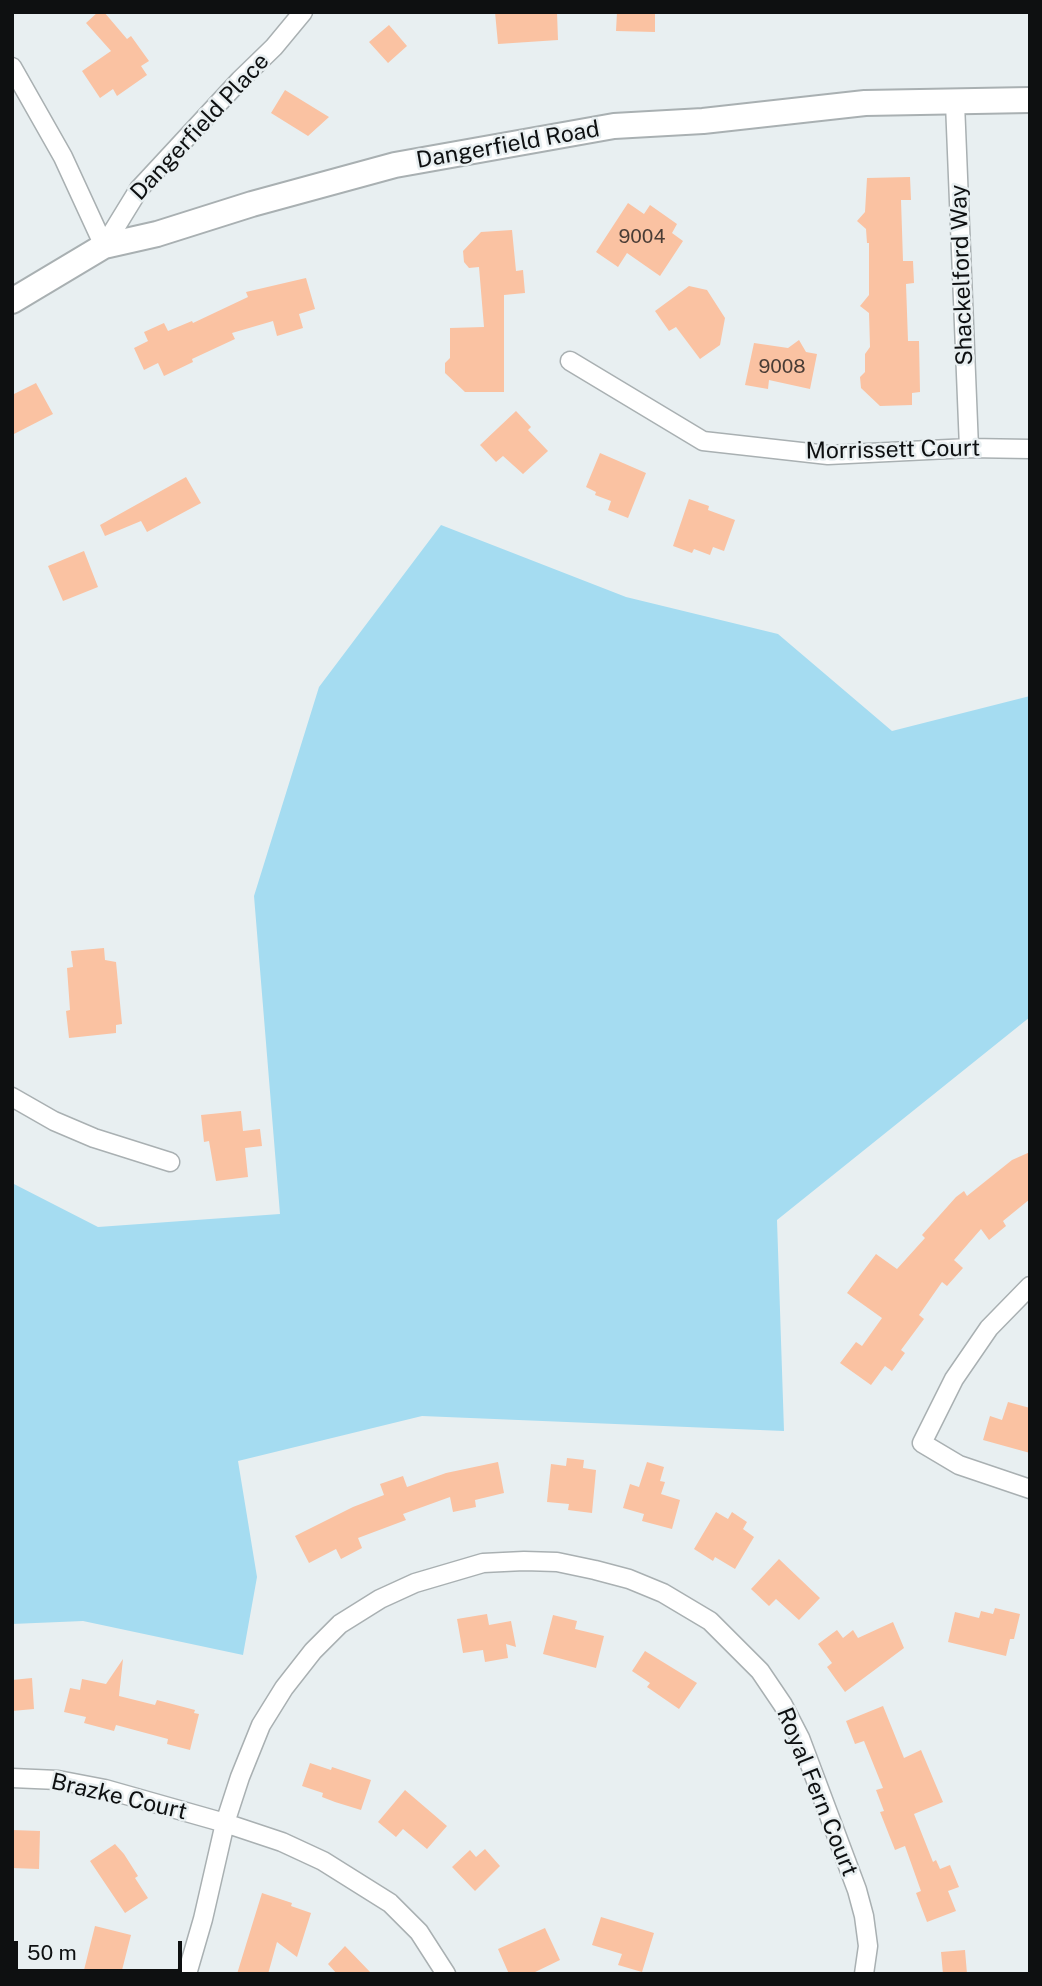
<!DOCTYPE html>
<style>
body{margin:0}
#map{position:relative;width:1042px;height:1986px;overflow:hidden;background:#e8eff1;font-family:"Public Sans",sans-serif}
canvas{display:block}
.frame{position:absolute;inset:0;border:14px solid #0e1011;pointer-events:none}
.scale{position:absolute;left:14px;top:1941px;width:168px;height:32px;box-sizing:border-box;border:4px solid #0e1011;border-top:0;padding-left:9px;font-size:21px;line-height:24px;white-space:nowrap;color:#0e1011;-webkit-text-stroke:5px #e8eff1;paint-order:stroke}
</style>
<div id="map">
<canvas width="1042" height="1986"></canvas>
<div class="frame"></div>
<div class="scale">50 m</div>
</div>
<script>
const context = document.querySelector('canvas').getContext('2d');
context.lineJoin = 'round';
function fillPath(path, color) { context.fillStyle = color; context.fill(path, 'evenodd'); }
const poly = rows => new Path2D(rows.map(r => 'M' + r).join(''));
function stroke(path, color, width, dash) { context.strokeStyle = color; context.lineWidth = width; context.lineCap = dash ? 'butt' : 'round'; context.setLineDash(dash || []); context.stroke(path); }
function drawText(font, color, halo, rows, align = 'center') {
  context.font = font + ' "Public Sans",sans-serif'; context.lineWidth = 5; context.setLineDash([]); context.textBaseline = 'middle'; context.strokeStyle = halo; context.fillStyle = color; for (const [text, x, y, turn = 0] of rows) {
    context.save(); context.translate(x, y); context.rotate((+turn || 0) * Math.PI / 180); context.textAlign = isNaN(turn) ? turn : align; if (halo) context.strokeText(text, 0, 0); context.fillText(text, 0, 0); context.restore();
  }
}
const green = poly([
 [441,525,626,597,778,634,892,731,1030,696,1030,1017,777,1220,784,1431,422,1416,238,1461,257,1577,243,1655,83,1621,12,1624,12,1183,98,1227,280,1214,254,896,319,687]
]);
const building = poly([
 [98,12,104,12,127,39,131,36,149,61,141,66,147,75,117,96,113,89,100,98,82,71,111,51,86,23],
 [495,12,557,12,558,40,498,44],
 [617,12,655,12,655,32,616,31],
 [389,25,407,46,388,63,369,42],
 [285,90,329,117,308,136,271,113],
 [910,177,911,200,901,200,903,261,913,261,914,283,906,284,908,341,919,341,920,392,912,393,912,405,880,406,861,388,860,377,865,372,865,354,870,347,869,313,860,306,869,295,869,243,867,243,866,229,857,221,865,212,867,178],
 [628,203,644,214,650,205,677,224,672,233,683,241,660,276,627,253,618,267,596,252],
 [512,230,516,271,523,270,525,293,504,295,504,392,465,392,445,373,445,363,450,358,450,328,484,327,479,267,469,268,464,262,463,251,481,232],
 [306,278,315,309,299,314,303,328,277,336,273,321,232,333,235,339,192,359,193,362,164,376,158,363,144,370,134,348,148,341,144,332,164,323,168,331,192,321,193,323,248,297,246,292],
 [689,286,707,290,725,318,720,345,700,359,676,327,669,331,655,311],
 [799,340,806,352,817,354,810,389,769,380,768,389,745,385,754,343,788,348],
 [36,383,53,414,12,435,12,395],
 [516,411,531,427,528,430,548,451,523,474,503,456,496,462,480,445],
 [600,453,646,473,628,518,608,510,611,501,595,495,596,492,586,487],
 [186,477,201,503,147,532,141,521,105,536,100,525],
 [689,499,709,506,708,510,735,520,724,551,713,547,710,555,694,549,692,553,673,546],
 [84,551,98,587,63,601,48,566],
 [104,948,105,960,116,962,122,1024,116,1025,116,1033,69,1038,66,1011,70,1010,67,968,73,967,71,951],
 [241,1111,243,1131,260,1129,262,1146,245,1148,248,1177,216,1181,209,1141,204,1142,201,1115],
 [1030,1152,1030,1199,1003,1221,1006,1226,989,1240,981,1229,954,1260,963,1268,947,1286,942,1282,919,1315,924,1319,901,1350,905,1353,892,1371,885,1366,871,1385,840,1363,856,1342,862,1346,882,1318,847,1293,876,1254,897,1269,925,1238,922,1235,956,1197,964,1191,967,1196,1012,1160],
 [1008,1402,1030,1408,1030,1453,983,1440,990,1416,1002,1420],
 [567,1458,584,1460,583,1468,596,1470,592,1513,568,1510,569,1504,547,1502,551,1464,566,1466],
 [498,1462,504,1493,475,1500,476,1507,453,1512,450,1497,403,1514,406,1520,358,1538,362,1548,341,1559,336,1549,309,1563,295,1536,353,1507,384,1495,380,1484,403,1476,407,1487,446,1473],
 [647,1462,664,1467,660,1481,665,1482,661,1494,680,1500,672,1529,642,1521,644,1514,623,1508,630,1484,639,1487],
 [716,1512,728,1519,732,1512,747,1522,743,1529,754,1537,735,1569,715,1557,713,1561,694,1549],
 [779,1559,820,1598,799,1620,776,1599,769,1606,751,1589],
 [995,1608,1020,1614,1014,1639,1010,1639,1006,1656,948,1642,955,1612,979,1618,981,1611,993,1614],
 [487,1614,489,1625,511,1621,516,1647,506,1644,508,1658,485,1662,483,1650,463,1653,457,1619],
 [553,1615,577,1621,575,1629,604,1636,596,1668,543,1654],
 [893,1622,904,1648,845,1692,827,1667,832,1663,818,1644,837,1630,843,1638,853,1630,858,1638],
 [645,1651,697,1683,679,1709,647,1687,650,1683,632,1671],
 [123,1659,119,1696,155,1705,157,1700,195,1710,194,1713,199,1714,190,1750,167,1744,168,1739,116,1725,114,1731,84,1723,86,1717,64,1712,70,1688,80,1690,82,1679,106,1684],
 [32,1678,34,1709,12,1711,12,1680],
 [883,1706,904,1758,921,1750,943,1802,914,1814,933,1862,936,1860,940,1869,950,1865,959,1887,948,1891,956,1911,927,1922,916,1893,921,1891,905,1846,895,1850,880,1812,884,1811,876,1790,883,1788,864,1741,855,1744,846,1721],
 [310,1763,331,1770,332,1767,371,1780,361,1810,335,1802,322,1797,323,1793,302,1786],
 [405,1790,447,1826,427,1849,403,1829,396,1837,378,1822],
 [12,1830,40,1831,39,1869,12,1868],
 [115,1844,124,1854,138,1876,135,1878,148,1898,125,1913,90,1861],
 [485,1849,500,1866,475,1891,452,1867,470,1850,476,1857],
 [262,1893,292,1903,291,1906,311,1913,297,1957,277,1942,268,1974,237,1974],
 [601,1917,654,1933,642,1972,618,1965,622,1954,592,1945],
 [95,1926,131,1935,121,1974,83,1974],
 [545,1928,560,1960,531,1974,509,1974,498,1949],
 [345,1946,372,1974,337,1974,328,1964],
 [965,1950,967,1974,943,1974,941,1952]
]);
const street = poly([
 [12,67,63,157,104,246],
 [955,103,969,448],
 [104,246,139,189,240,80,274,47,303,12],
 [570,361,703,441,828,455,969,448,1030,449],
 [12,1097,54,1121,94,1138,170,1162],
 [1030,1286,989,1328,954,1379,922,1443,959,1465,1030,1489],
 [12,1778,58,1780,105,1789,225,1823,282,1842,323,1861,390,1903,419,1932,446,1974],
 [187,1974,203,1919,225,1823,240,1777,261,1725,284,1688,313,1651,340,1624,380,1599,415,1583,483,1563,524,1561,557,1562,595,1570,629,1579,663,1593,710,1621,760,1671,783,1705,800,1738,857,1890,864,1916,868,1946,864,1974]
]);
const secondary = poly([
 [12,301,104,246,157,234,252,204,395,165,614,126,703,121,865,103,1030,100]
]);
const numberNames = [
 ["9004",642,237],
 ["9008",782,367]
];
const streetNames = [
 ["Dangerfield Place",200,127,-47],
 ["Dangerfield Road",508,145,-10],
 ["Shackelford Way",962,275,-92],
 ["Morrissett Court",893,450,-1],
 ["Royal Fern Court",817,1792,68],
 ["Brazke Court",119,1797,13]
];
fillPath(green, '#a5dcf1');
fillPath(building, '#fac2a2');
stroke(street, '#a9b0b2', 21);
stroke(secondary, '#a9b0b2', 28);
stroke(street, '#fff', 18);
stroke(secondary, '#fff', 24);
drawText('19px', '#493c35', null, numberNames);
drawText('23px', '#0e1011', '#e8eff1', streetNames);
</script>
